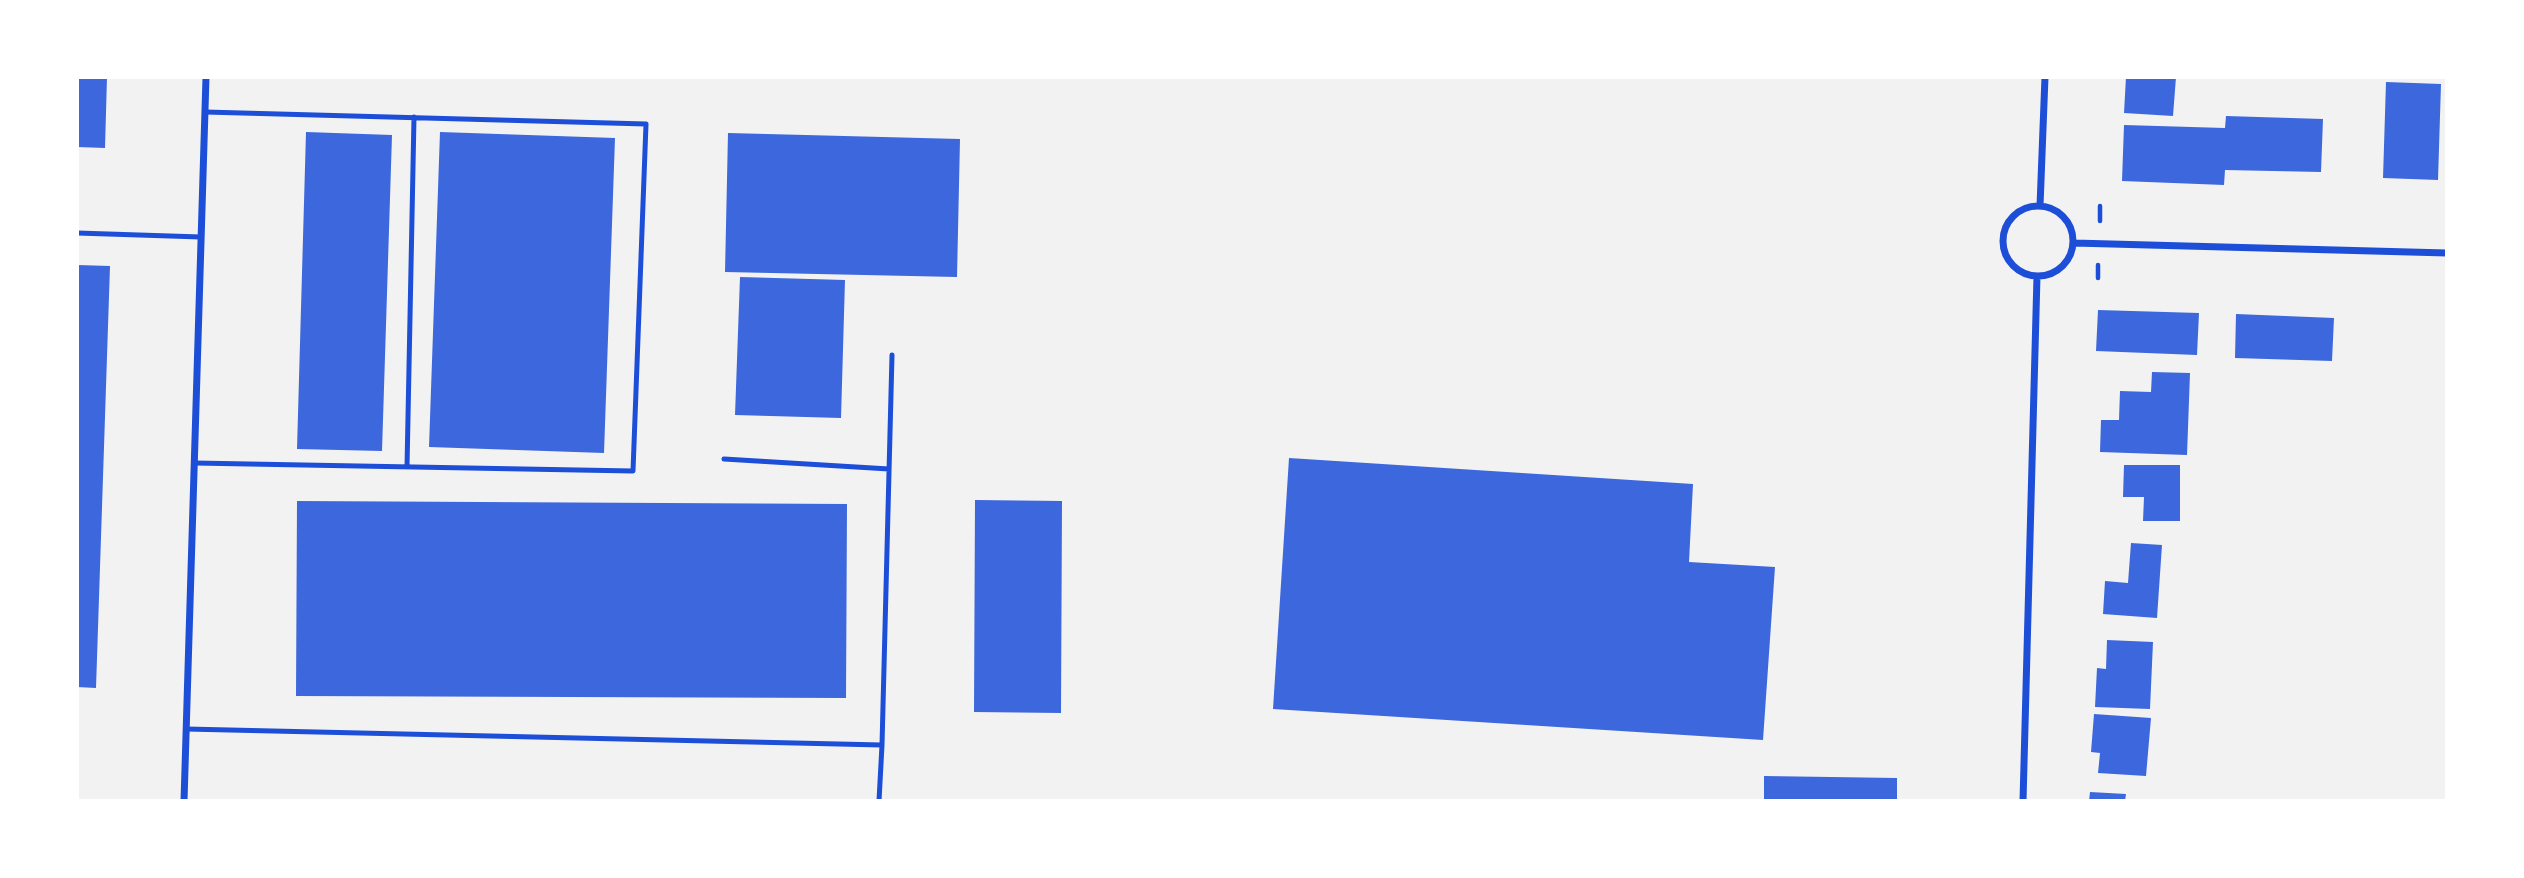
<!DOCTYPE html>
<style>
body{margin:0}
#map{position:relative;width:2524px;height:878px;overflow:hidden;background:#f2f2f2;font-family:"Alegreya Sans",sans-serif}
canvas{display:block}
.frame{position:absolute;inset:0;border:79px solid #fff;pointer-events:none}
</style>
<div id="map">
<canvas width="2524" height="878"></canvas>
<div class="frame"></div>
</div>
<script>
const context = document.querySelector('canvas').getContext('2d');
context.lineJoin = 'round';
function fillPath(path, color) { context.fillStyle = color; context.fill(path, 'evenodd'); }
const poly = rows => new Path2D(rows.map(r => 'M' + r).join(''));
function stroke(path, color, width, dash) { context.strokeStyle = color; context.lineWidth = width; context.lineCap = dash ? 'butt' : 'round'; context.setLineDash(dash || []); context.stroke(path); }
const building = poly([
 [77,77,107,77,105,148,77,147],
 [2126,77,2176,77,2173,116,2124,113],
 [2386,82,2441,84,2438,180,2383,178],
 [2226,116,2323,119,2321,172,2225,170,2224,185,2122,181,2124,125,2225,128],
 [306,132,392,135,382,451,297,449],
 [440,132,615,138,604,453,429,447],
 [728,133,960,139,957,277,725,272],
 [77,265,110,266,96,688,77,687],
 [740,277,845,280,841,418,735,415],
 [2098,310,2199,313,2197,355,2096,351],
 [2236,314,2334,318,2332,361,2235,358],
 [2152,372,2190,373,2187,455,2100,452,2101,420,2119,420,2120,391,2151,392],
 [1289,458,1693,484,1689,562,1775,567,1763,740,1273,709],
 [2124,465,2180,465,2180,521,2143,521,2144,497,2123,497],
 [975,500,1062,501,1061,713,974,712],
 [297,501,847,504,846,698,296,696],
 [2131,543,2162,545,2157,618,2103,614,2105,581,2128,583],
 [2107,640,2153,642,2150,709,2095,707,2097,668,2106,669],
 [2094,714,2151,718,2146,776,2098,773,2100,753,2091,752],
 [1764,776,1897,778,1897,801,1764,801],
 [2090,792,2126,794,2125,801,2089,801]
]);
const path = poly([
 [2100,221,2100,206],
 [2098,278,2098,265]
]);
const service = poly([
 [77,233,201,237],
 [724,459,889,469],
 [194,463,633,471,646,124,205,112],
 [407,467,414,117],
 [186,729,882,745,892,355],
 [879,801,882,745]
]);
const minor = poly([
 [2040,206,2045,77],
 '2003 241a35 35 0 1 1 70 0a35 35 0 1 1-70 0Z',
 [2074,243,2447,253],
 [184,801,206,77],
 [2023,801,2037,276]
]);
fillPath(building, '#3d67dc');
stroke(path, '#1d4ed8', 4.5);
stroke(service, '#1d4ed8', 5);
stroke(minor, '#1d4ed8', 7);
</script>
